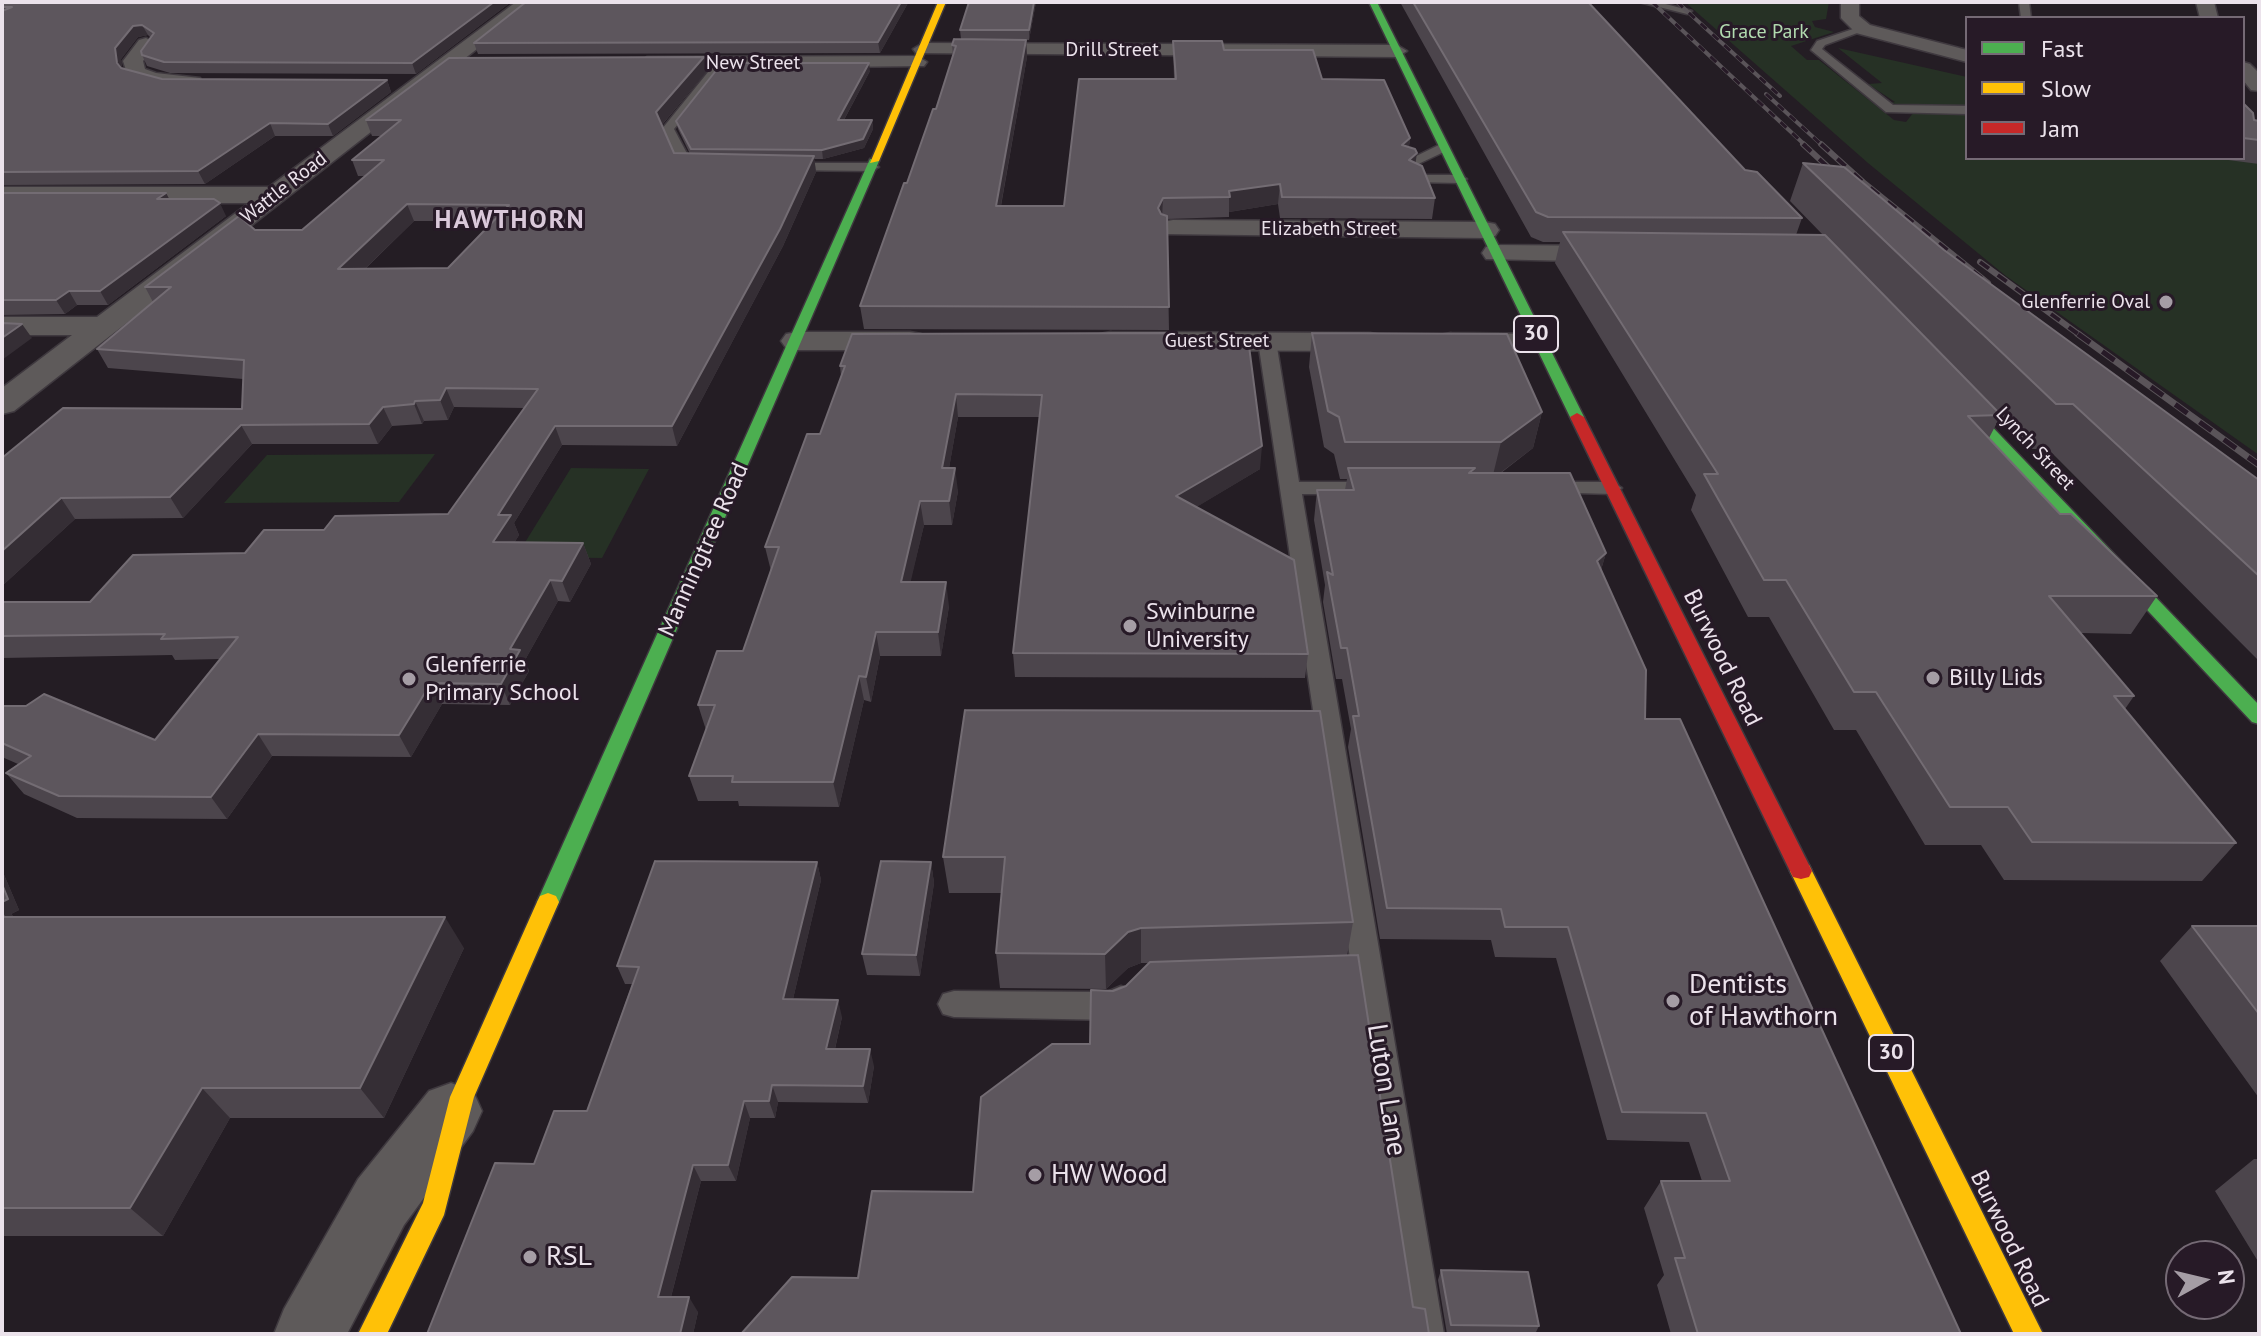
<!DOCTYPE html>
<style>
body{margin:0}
#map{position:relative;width:2261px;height:1336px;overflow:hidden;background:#241d24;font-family:"PT Sans",sans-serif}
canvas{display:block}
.frame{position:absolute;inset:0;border:4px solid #ebe2eb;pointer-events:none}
.legend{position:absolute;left:1965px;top:16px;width:280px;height:144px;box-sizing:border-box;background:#271a27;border:2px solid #756a75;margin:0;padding:10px 14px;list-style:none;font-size:24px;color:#ebe2eb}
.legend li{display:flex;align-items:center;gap:16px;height:40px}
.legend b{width:40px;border:2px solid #756a75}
.north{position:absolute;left:2165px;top:1240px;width:80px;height:80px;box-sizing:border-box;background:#271a27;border:2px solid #756a75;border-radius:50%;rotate:82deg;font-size:22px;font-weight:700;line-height:32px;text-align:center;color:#ebe2eb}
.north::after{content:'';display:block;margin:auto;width:28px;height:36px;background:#a59da5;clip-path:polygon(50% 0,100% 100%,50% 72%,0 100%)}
</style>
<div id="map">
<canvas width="2261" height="1336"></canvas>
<div class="frame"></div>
<ul class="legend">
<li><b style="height:10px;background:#4caf50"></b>Fast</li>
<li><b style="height:10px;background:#ffc107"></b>Slow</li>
<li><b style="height:10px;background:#c62828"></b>Jam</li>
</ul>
<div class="north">N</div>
</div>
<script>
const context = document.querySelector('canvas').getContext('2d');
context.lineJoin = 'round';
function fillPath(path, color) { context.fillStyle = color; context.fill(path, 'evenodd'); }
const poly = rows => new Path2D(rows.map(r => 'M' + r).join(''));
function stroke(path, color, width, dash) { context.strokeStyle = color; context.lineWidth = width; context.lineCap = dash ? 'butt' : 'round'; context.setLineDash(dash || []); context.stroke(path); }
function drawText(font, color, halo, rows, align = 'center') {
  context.font = font + ' "PT Sans",sans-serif'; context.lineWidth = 6; context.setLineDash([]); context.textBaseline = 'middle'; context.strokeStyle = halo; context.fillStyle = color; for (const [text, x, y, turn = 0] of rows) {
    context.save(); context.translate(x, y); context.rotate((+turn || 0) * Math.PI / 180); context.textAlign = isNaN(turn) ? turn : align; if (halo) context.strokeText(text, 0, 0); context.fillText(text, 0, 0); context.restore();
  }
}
const green = poly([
 [1685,2,1829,2,1826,19,1812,21,1815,27,1834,32,1791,46,1807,60,1819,60,1894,120,1906,122,1917,108,1890,103,1895,102,1868,84,1882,83,1838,48,1967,77,1967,158,2243,158,2259,133,2259,455,2006,276,1868,163],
 [435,454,399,502,224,503,267,455],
 [571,468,649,469,602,558,516,557]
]);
const lane = poly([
 [1639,2,1658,2,1692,11,1687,14,1639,2],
 [2019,2,2029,2,2031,18,2021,18,2019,2],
 [1859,27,1868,29,1825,45,1822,49,1893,105,1967,106,1967,114,1886,112,1811,50,1817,41,1859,27],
 [717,61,727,63,674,129,691,161,706,161,713,165,706,169,681,168,662,129,717,61],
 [1443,143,1449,147,1448,150,1414,166,1402,163,1443,143],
 [778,163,872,163,879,167,872,171,783,170,778,169,778,163],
 [1416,175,1460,175,1467,179,1460,183,1411,182,1409,179,1416,175],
 [1267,336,1276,341,1299,482,1378,482,1388,488,1378,494,1302,494,1444,1334,1406,1334,1258,341,1267,336],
 [1547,482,1612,482,1622,488,1612,494,1540,492,1537,488,1547,482],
 [1121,986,1132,990,1137,999,1125,1016,1114,1020,954,1017,943,1014,938,1004,943,994,954,991,1107,992,1121,986]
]);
const street = poly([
 [516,2,537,2,14,411,2,414,2,388,72,335,2,335,2,317,97,317,249,203,2,203,2,187,269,187,516,2],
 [1841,2,1859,2,1859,16,1870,25,1967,50,1967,62,1856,33,1841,18,1841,2],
 [2196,2,2214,2,2218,18,2200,18,2196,2],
 [146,38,156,44,143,61,145,69,156,73,200,78,203,83,200,88,152,85,128,76,123,61,139,40,146,38],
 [923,43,1397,45,1407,51,1397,57,916,53,913,49,923,43],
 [917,56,927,62,924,66,647,69,637,63,647,57,917,56],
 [2243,62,2250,64,2259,73,2259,91,2251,90,2243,80,2243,62],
 [1173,220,1485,222,1495,224,1499,230,1495,236,1485,238,1163,234,1160,228,1163,222,1173,220],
 [1496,245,1618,246,1628,248,1632,254,1628,260,1618,262,1486,259,1482,253,1486,247,1496,245],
 [797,332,910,332,921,334,926,341,921,348,910,350,797,350,786,348,781,341,786,334,797,332],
 [1111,332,1370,333,1381,335,1386,342,1381,349,1370,351,1111,350,1100,348,1095,341,1100,334,1111,332],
 [1451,333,1540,334,1551,336,1556,343,1551,350,1540,352,1440,349,1435,342,1440,335,1451,333],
 [451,1083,473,1091,482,1111,473,1131,404,1225,347,1334,274,1334,284,1309,358,1179,429,1091,451,1083]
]);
const fast = poly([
 [1369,2,1377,2,1584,417,1582,420,1572,420,1570,417,1369,2],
 [870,159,879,161,559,902,556,908,548,911,540,908,537,902,870,159],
 [1950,387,1955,388,2259,705,2259,724,2252,722,1945,394,1945,388,1950,387]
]);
const slow = poly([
 [938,2,946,2,879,161,870,163,938,2],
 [1801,863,1809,865,1812,871,2043,1334,2014,1334,1790,871,1793,865,1801,863],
 [548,893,556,896,559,902,474,1097,444,1215,387,1334,358,1334,423,1203,450,1097,537,902,540,896,548,893]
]);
const jam = poly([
 [1577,413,1584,417,1812,871,1809,877,1801,879,1793,877,1790,871,1570,417,1577,413]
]);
const railFar2 = poly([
 [1652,2,1806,146],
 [1677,2,1780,96],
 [1766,94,1823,146]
]);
const railFar1 = poly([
 [1803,144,1841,179],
 [1821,144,1863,182,1988,283],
 [1980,262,2081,336]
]);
const rail = poly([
 [2078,334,2259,465]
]);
const wall = poly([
 [2,2,511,2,416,74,170,73,147,66,142,55,150,37,148,35,138,37,121,59,122,68,162,79,387,80,391,92,333,136,275,136,205,184,2,185],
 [526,2,916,2,908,3,880,53,478,54,474,43],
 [953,2,1036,2,1029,40,1026,40,1027,57,1001,206,1064,206,1174,79,1173,41,1224,50,1322,79,1410,138,1409,147,1415,163,1435,198,1432,219,1280,218,1278,204,1229,212,1229,217,1167,219,1169,330,864,329,860,306,936,109,953,57,952,45,961,39,960,30,969,3],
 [1400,2,1588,2,1745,170,1802,218,1796,235,1823,235,1790,201,1803,163,1944,250,2259,480,2259,661,2048,449,2031,449,2000,417,1989,438,2060,514,2157,596,2131,634,2081,633,2134,696,2125,709,2236,843,2202,881,2004,880,1981,845,1925,845,1856,730,1834,730,1769,617,1748,617,1691,510,1696,495,1555,263,1560,242,1543,242,1531,237],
 [704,57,707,71,662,125,674,153,690,154,678,129,676,121,870,71,844,120,872,120,873,129,864,148,823,159,814,159,816,172,783,246,677,446,562,445,514,523,519,535,514,543,583,543,591,564,570,602,558,601,525,660,529,671,510,705,442,704,411,757,272,756,227,819,77,818,24,794,6,773,18,764,2,757,2,706,155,740,220,659,175,660,172,655,2,658,2,602,90,602,245,553,324,530,448,514,524,408,454,407,448,420,424,421,422,424,392,426,378,444,252,444,183,518,75,519,2,586,2,458,242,409,243,379,108,368,97,349,153,302,145,287,255,230,302,230,365,176,358,176,352,160,382,136,372,136,366,120],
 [414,221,493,221,448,268,365,269],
 [2243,103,2254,120,2259,121,2259,164,2213,158,2243,158],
 [2,193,166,193,169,199,226,216,108,305,77,305,65,314,2,315],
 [1312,333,1542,412,1533,448,1501,473,1606,553,1601,570,1645,719,1961,1334,1671,1334,1657,1285,1664,1275,1644,1208,1661,1181,1702,1181,1689,1142,1607,1140,1556,958,1495,957,1491,940,1380,939,1348,747,1351,729,1342,679,1336,679,1323,602,1325,585,1314,520,1317,490,1345,490,1347,479,1340,479,1334,454,1324,447,1309,367],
 [1170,346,1260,469,1196,507,1308,654,1305,678,1015,677,1013,653,1040,417,958,417,949,468,958,491,952,525,924,525,910,582,949,606,941,656,880,656,871,702,864,700,839,807,739,806,738,801,698,801,689,776,706,730,698,705,743,651,771,571,765,547,820,434,841,376,840,366],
 [965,710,1353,922,1347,956,1413,1307,858,1278,973,1192,1090,1044,1113,991,1126,986,1150,963,1141,963,1128,968,1106,989,1000,988,996,953,1002,893,949,893,943,857],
 [817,862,821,880,793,999,842,1017,835,1049,874,1066,868,1103,778,1102,775,1118,750,1118,736,1181,701,1181,671,1297,698,1312,693,1334,534,1164,587,1111,632,984,625,984,617,966],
 [931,862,934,883,920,976,867,975,862,954],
 [2,870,19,910,11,914,14,917,464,948,384,1118,230,1118,163,1236,2,1236],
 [2192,926,2259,926,2259,1098,2160,961],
 [2254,1159,2259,1159,2259,1263,2215,1191],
 [1441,1270,1539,1326,1535,1334,1447,1334,1438,1280]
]);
const shadedWall = poly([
 [494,2,511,2,416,74,412,63],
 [901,2,916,2,908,3,880,53,878,42],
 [1034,2,1036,2,1029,40,1029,30],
 [142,25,148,35,138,37,121,59,123,74,117,63,115,48,133,26],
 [1026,40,1027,57,997,227,996,206],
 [704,57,707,71,660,127,656,112],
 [869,63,870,71,839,129,838,120],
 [387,80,391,92,333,136,328,124],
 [872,120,873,129,864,148,823,159,822,150],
 [270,123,275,136,205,184,198,171],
 [1410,138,1407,157,1402,145],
 [1417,153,1414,173,1409,160],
 [814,156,816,172,783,246,677,446,672,426],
 [1280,184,1278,204,1229,212,1229,191],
 [166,193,173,206,157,199],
 [1163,198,1162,219,1158,208],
 [220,203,226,216,108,305,100,291],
 [407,204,414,221,346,287,338,269],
 [69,291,77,305,65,314,56,300],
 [22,324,32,338,2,360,2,338],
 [446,388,454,407,448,420,440,400],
 [956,394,958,417,945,491,942,468],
 [415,401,424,421,422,424,414,404],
 [383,407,392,426,378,444,369,424],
 [1542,412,1533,448,1492,479,1501,442],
 [241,425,252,444,183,518,170,497],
 [555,426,562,445,514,523,519,535,502,563,493,542,498,515],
 [1262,446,1260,469,1175,520,1176,496],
 [955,468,958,491,952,525,949,501],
 [61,498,75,519,2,586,2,551],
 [920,501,924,525,905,606,901,582],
 [583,543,591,564,570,602,562,581],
 [1606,553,1597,583,1597,561],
 [550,580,558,601,525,660,529,671,510,705,501,684,510,649],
 [946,582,949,606,941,656,938,632],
 [876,632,880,656,871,702,866,677],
 [859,676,864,700,839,807,833,782],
 [431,683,442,704,411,757,399,735],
 [258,734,272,756,227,819,211,797],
 [817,862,821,880,789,1016,783,999],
 [931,862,934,883,920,976,916,955],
 [2,870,19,910,11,914,27,930,2,918],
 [445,917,464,948,384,1118,360,1088],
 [1141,928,1141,963,1128,968,1106,989,1105,954,1128,932],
 [838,1000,842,1017,831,1066,826,1049],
 [870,1049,874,1066,868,1103,863,1086],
 [772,1085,778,1102,775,1118,769,1101],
 [202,1088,230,1118,163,1236,130,1208],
 [744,1101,750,1118,736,1181,728,1165],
 [693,1165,701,1181,667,1312,658,1297],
 [689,1297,698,1312,693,1334,680,1334]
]);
const building = poly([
 [2,2,494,2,412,63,164,62,142,55,141,51,154,33,142,25,133,26,115,48,117,63,121,68,162,79,387,80,328,124,270,123,198,171,2,172,2,11,12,7,2,7,2,2],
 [526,2,901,2,878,42,474,43,526,2],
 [969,2,1034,2,1029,30,960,30,969,2],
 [1413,2,1588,2,1745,170,1757,172,1802,218,1548,217,1536,212,1413,2],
 [954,39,1026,40,996,206,1064,206,1079,79,1176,79,1173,41,1222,41,1224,50,1313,50,1322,79,1384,80,1410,138,1402,145,1415,149,1417,153,1409,160,1422,166,1435,198,1282,197,1280,184,1229,191,1230,197,1163,198,1158,208,1161,214,1167,216,1169,307,860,306,904,183,907,183,933,109,936,109,956,46,952,45,954,39],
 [704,57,656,112,674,153,814,156,780,229,672,426,555,426,498,515,511,515,493,542,583,543,562,581,550,580,510,649,520,650,501,684,431,683,399,735,258,734,211,797,59,796,6,773,31,756,2,743,2,706,26,706,44,694,155,740,238,637,161,639,165,634,2,636,2,602,90,602,133,555,245,553,264,530,324,530,335,516,448,514,538,389,446,388,440,400,415,401,414,404,383,407,369,424,241,425,170,497,61,498,2,551,2,458,63,408,242,409,244,360,97,349,171,287,145,287,239,216,255,230,302,230,384,160,352,160,401,120,366,120,449,58,704,57],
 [407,204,509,205,448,268,338,269,407,204],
 [722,63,869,63,838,120,872,120,863,139,822,150,691,149,676,121,722,63],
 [2243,103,2253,113,2254,120,2259,121,2259,140,2243,138,2243,103],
 [1803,163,1844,167,1944,250,2259,480,2259,576,2073,404,2056,404,1803,163],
 [2,193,166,193,157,199,214,199,220,203,100,291,69,291,56,300,2,300,2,193],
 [1563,232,1825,235,2001,415,1968,416,2060,514,2071,514,2157,596,2049,596,2134,696,2114,696,2236,843,2032,842,2008,807,1950,807,1876,692,1854,692,1786,580,1764,580,1704,474,1718,474,1563,232],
 [2,323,22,324,2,338,2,323],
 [1170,333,1170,346,1249,346,1262,446,1176,496,1294,560,1308,654,1013,653,1042,395,956,394,942,468,955,468,949,501,920,501,901,582,946,582,938,632,876,632,866,677,859,676,833,782,732,782,733,776,689,776,715,705,698,705,717,651,743,651,779,547,765,547,807,434,820,434,845,366,840,366,852,334,1170,333],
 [1312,333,1507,334,1542,412,1501,442,1345,442,1339,417,1328,411,1312,333],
 [1348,468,1475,468,1469,473,1570,473,1606,553,1597,561,1646,670,1645,719,1680,719,1961,1334,1698,1334,1675,1258,1685,1258,1661,1181,1730,1181,1706,1113,1622,1112,1568,927,1505,927,1501,909,1387,908,1353,716,1359,716,1347,648,1341,648,1327,572,1333,575,1317,490,1354,490,1348,468],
 [965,710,1320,711,1353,922,1141,928,1128,932,1105,954,996,953,1005,857,943,857,965,710],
 [655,861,817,862,783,999,838,1000,826,1049,870,1049,863,1086,772,1085,769,1101,744,1101,728,1165,693,1165,658,1297,689,1297,680,1334,427,1334,495,1163,534,1164,554,1111,587,1111,639,967,617,966,655,861],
 [881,861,931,862,916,955,862,954,881,861],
 [2,884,8,899,2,902,2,884],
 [2,912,4,917,445,917,360,1088,202,1088,130,1208,2,1208,2,912],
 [2192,926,2259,926,2259,1014,2192,926],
 [1358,955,1413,1307,1425,1309,1429,1334,741,1334,792,1277,858,1278,872,1191,973,1192,981,1097,1052,1044,1090,1044,1091,990,1113,991,1126,986,1150,962,1358,955],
 [1441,1270,1528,1272,1539,1326,1451,1325,1441,1270]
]);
const markers = [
 [2166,302,8,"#a59da5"],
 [1130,626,8,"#a59da5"],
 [1933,678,8,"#a59da5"],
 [409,679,8,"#a59da5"],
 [1673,1001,8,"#a59da5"],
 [1035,1175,8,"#a59da5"],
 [530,1257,8,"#a59da5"]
];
const farParknames = [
 ["Grace Park",1764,32]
];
const farStreetnames = [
 ["Drill Street",1112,50],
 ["New Street",753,63],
 ["Wattle Road",284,188,-38],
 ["Elizabeth Street",1329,229],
 ["Guest Street",1217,341],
 ["Lynch Street",2035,449,47]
];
const farPoinames = [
 ["Glenferrie Oval",2150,302]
];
const shields = [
 [1536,334,44],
 [1891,1053,44]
];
const shieldNames = [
 ["30",1536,334],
 ["30",1891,1053]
];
const streetNames = [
 ["Manningtree Road",704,550,-66],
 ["Burwood Road",1722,658,64],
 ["Burwood Road",2009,1239,64]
];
const poiNames = [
 ["Swinburne",1146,612],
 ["University",1146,640],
 ["Glenferrie",425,665],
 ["Primary School",425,693],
 ["Billy Lids",1949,678]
];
const farDistrictnames = [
 ["HAWTHORN",510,221]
];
const nearPoinames = [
 ["Dentists",1689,985],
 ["of Hawthorn",1689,1017],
 ["HW Wood",1051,1175],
 ["RSL",546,1257]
];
const nearStreetnames = [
 ["Luton Lane",1386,1090,81]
];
fillPath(green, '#263125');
stroke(lane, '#3f393f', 3);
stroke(street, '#3f393f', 3);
stroke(fast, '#3f393f', 3);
stroke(slow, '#3f393f', 3);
stroke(jam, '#3f393f', 3);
fillPath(lane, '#5e5a5a');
fillPath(street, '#5e5a5a');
fillPath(fast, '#4caf50');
fillPath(slow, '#ffc107');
fillPath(jam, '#c62828');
stroke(railFar2, '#5a5459', 4);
stroke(railFar1, '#5a5459', 6);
stroke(rail, '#5a5459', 7);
stroke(railFar2, '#271a27', 3, [8]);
stroke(railFar1, '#271a27', 4, [11]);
stroke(rail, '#271a27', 5, [15]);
fillPath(wall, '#4c454c');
fillPath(shadedWall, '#352e35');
fillPath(building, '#5d565d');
stroke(building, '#736c73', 2);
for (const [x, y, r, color] of markers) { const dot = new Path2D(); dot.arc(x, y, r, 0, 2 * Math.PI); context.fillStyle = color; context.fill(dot); stroke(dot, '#271a27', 3); }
drawText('20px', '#b2dbb0', '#271a27', farParknames);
drawText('20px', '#ebe2eb', '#271a27', farStreetnames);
drawText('20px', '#ebe2eb', '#271a27', farPoinames, 'right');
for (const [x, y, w] of shields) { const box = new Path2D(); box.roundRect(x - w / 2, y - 18, w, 36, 6); context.fillStyle = '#271a27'; context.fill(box); stroke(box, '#ebe2eb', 2); }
drawText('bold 22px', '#ebe2eb', null, shieldNames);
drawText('24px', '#ebe2eb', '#271a27', streetNames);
drawText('24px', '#ebe2eb', '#271a27', poiNames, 'left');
context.letterSpacing = '2px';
drawText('bold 26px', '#dac9da', '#271a27', farDistrictnames);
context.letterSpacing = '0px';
drawText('28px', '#ebe2eb', '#271a27', nearPoinames, 'left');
drawText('28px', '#ebe2eb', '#271a27', nearStreetnames);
</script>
